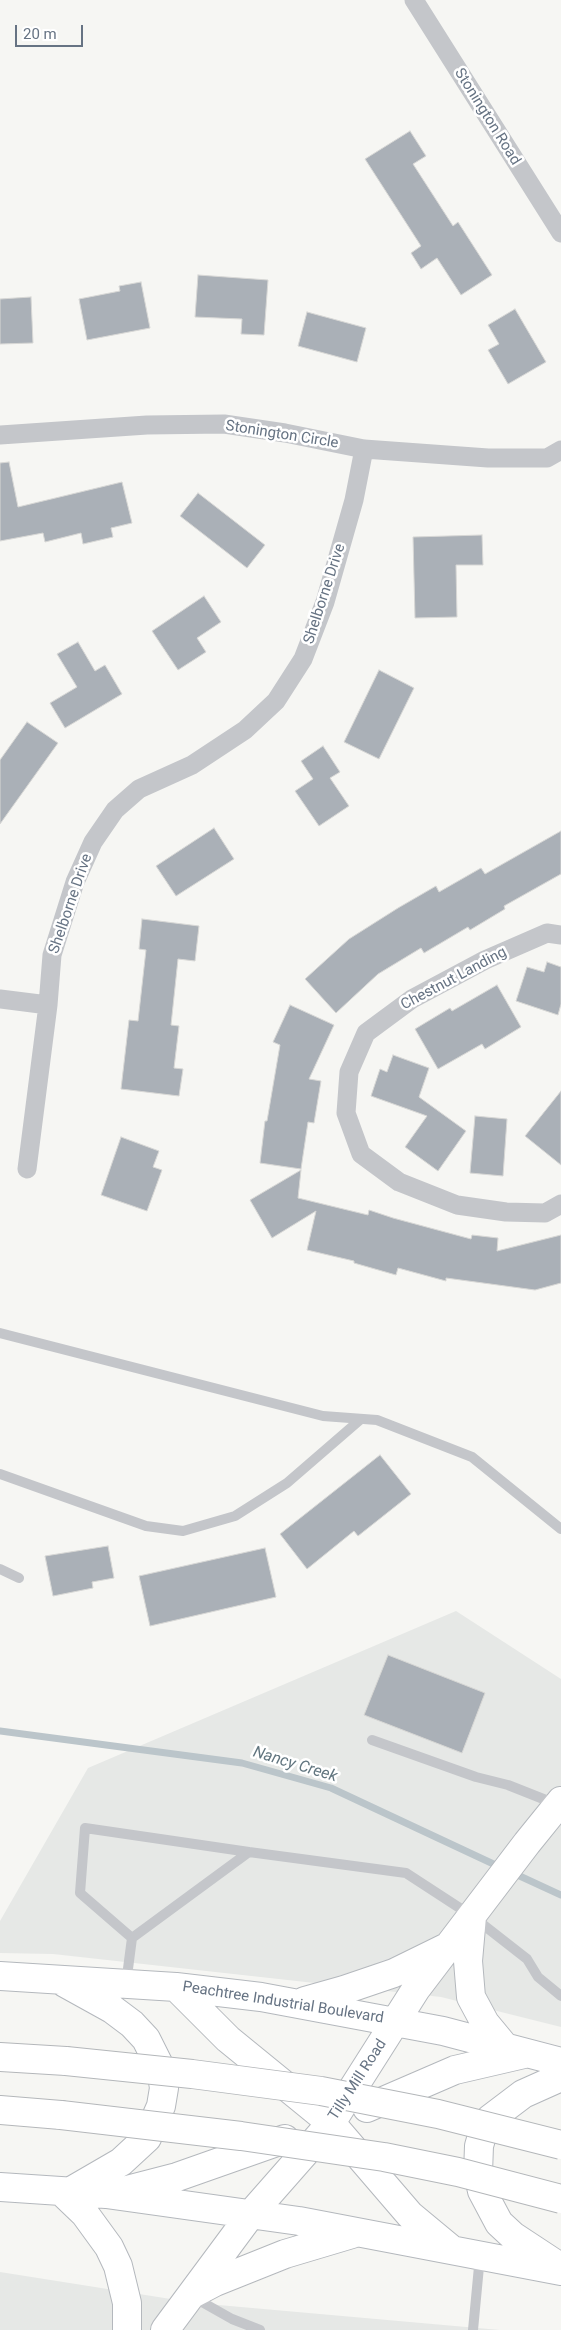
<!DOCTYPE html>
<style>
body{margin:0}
#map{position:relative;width:561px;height:2330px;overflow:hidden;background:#f6f6f3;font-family:Roboto,sans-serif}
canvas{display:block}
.scale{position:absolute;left:15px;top:25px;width:68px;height:22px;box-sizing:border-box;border:2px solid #667383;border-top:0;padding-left:6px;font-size:15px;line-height:18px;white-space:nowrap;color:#667383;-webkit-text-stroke:4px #fff;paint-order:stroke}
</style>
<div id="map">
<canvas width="561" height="2330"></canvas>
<div class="scale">20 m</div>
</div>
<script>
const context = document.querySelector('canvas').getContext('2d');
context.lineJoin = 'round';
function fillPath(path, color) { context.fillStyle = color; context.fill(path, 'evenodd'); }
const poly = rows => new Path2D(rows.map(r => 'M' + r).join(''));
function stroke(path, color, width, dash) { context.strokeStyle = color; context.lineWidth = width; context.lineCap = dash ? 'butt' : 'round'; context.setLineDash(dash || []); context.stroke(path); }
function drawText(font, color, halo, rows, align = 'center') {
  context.font = font + ' Roboto,sans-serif'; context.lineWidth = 5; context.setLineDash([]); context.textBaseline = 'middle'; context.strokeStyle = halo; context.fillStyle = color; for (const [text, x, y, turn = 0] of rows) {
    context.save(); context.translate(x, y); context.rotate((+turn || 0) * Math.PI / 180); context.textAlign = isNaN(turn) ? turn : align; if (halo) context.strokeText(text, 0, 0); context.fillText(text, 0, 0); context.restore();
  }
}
const built = poly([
 [456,1611,561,1679,561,2027,441,1997,53,1954,0,1953,0,1921,88,1768],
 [0,2272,196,2303,500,2330,0,2330]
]);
const stream = poly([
 [0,1731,242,1763,331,1788,502,1868],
 [511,1872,561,1895]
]);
const building = poly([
 [410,131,426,156,413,164,453,226,458,222,492,275,461,295,437,258,421,269,411,253,421,246,365,159,410,131],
 [198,275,268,280,264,335,241,334,242,319,195,317,198,275],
 [141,282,150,328,87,340,79,299,120,291,119,286,141,282],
 [31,297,33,343,0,344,0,299,31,297],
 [515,309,546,362,508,384,488,350,499,344,488,325,515,309],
 [307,312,366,328,357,362,298,346,307,312],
 [9,462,18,507,122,482,132,523,111,528,113,537,83,544,81,533,45,542,43,533,0,541,0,463,9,462],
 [198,493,265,545,247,568,180,516,198,493],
 [482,535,483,565,456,565,457,617,415,618,413,537,482,535],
 [204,596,221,622,197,638,206,652,178,670,152,631,204,596],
 [78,642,95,671,105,665,122,694,65,728,50,703,77,687,57,654,78,642],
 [379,670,414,688,379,759,344,742,379,670],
 [27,722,58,743,0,824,0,760,27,722],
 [323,746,340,772,330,778,349,806,319,826,295,791,313,779,301,761,323,746],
 [214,828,234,859,176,896,156,866,214,828],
 [561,831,561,874,504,906,505,909,470,930,468,927,424,953,421,948,378,974,336,1013,305,979,349,939,398,908,436,886,439,892,481,868,485,874,561,831],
 [142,919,199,926,195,961,178,959,171,1025,179,1026,174,1068,183,1069,179,1096,121,1089,129,1020,138,1021,146,950,139,949,142,919],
 [547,962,561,967,561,1004,558,1015,516,1001,527,967,544,972,547,962],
 [497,985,521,1027,485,1049,482,1044,438,1069,415,1029,450,1008,452,1011,497,985],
 [290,1005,334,1025,309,1079,321,1081,314,1123,308,1122,301,1169,260,1163,265,1121,267,1121,280,1045,273,1042,290,1005],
 [393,1055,429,1068,419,1097,466,1131,438,1171,405,1147,427,1116,371,1096,380,1069,387,1072,393,1055],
 [561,1091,561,1165,525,1136,561,1091],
 [475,1116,507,1119,503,1176,470,1173,475,1116],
 [121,1137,159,1151,153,1167,162,1170,147,1211,101,1195,121,1137],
 [301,1170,298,1198,368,1215,369,1210,393,1218,471,1239,472,1235,498,1238,497,1251,561,1235,561,1283,535,1290,446,1278,446,1281,398,1268,396,1275,354,1263,354,1261,307,1250,316,1211,272,1238,250,1200,301,1170],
 [380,1455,411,1494,358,1536,354,1531,307,1569,280,1534,380,1455],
 [108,1546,114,1578,92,1582,93,1588,53,1596,45,1556,108,1546],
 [265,1548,276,1597,150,1626,139,1576,265,1548],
 [388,1655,485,1693,462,1753,364,1715,388,1655]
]);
const lane = poly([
 [0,1333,323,1416,377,1420,472,1457,561,1529],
 [0,1474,146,1526,183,1531,235,1516,287,1483,361,1419],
 [0,1569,19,1578],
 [372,1740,476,1777,508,1785,556,1804],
 [132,1938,80,1893,85,1828,249,1852],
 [126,1984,132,1938,249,1852,406,1873,472,1916,527,1959,538,1977,561,1996],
 [193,2297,232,2319,260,2330],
 [473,2330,480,2256]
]);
const street = poly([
 [414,0,561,233],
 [0,435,147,425,224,424,285,433,364,449,488,458,547,458,561,450],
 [561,935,547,933,485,960,412,999,366,1033,349,1072,346,1113,361,1154,399,1182,457,1205,506,1212,545,1213,561,1204],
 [0,999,48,1005],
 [27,1169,48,1005,52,955,75,882,93,842,115,810,139,789,192,765,245,730,276,701,303,659,325,602,354,500,364,449]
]);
const secondary = poly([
 [472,1916,468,1961,471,1997,485,2023,504,2046],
 [0,1976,176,1987,261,1997,443,2031,561,2062],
 [65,1983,112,2009,132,2024,146,2039,161,2069,164,2088,161,2106,147,2138,121,2162,71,2191],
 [176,1987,228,2039,331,2123,410,2215,451,2249],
 [305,2001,344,1990,394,1973,445,1948],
 [367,2108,455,2070,524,2054],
 [0,2187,106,2194,299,2221,561,2271],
 [61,2191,85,2214,109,2247,118,2266,127,2303,127,2330],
 [123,2191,177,2177,285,2139],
 [557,2265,513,2236,499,2223,482,2191,478,2173,479,2146,483,2132,490,2119,523,2094,561,2077],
 [194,2293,215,2282,285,2254,352,2234],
 [165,2330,251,2214,331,2123,416,1989,527,1843,561,1801]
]);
const highway = poly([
 [0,2057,66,2061],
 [0,2110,61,2115]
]);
const highwayBridge = poly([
 [66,2061,192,2074,321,2091,438,2114,561,2145],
 [61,2115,241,2136,384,2157,458,2172,561,2199]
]);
const streetNames = [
 ["Stonington Road",487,117,58],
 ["Stonington Circle",282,435,9],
 ["Shelborne Drive",325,594,-72],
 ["Shelborne Drive",71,904,-71],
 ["Chestnut Landing",454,979,-28],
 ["Peachtree Industrial Boulevard",283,2003,9],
 ["Tilly Mill Road",358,2080,-57]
];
const waterNames = [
 ["Nancy Creek",295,1765,17]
];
fillPath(built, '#e6e8e6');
stroke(stream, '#bbc5ca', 7);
fillPath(building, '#aab0b7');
stroke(building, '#d7d7d5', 1);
stroke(secondary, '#b4b8bd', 30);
stroke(highway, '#b4b7ba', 30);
stroke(lane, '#c4c6ca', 10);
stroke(street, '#c4c6ca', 19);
stroke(secondary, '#fff', 28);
stroke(highway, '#fff', 28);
stroke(highwayBridge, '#b4b7ba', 30, []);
stroke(highwayBridge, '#fff', 28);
drawText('15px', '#667383', '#fff', streetNames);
drawText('italic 16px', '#61757f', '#fff', waterNames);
</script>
